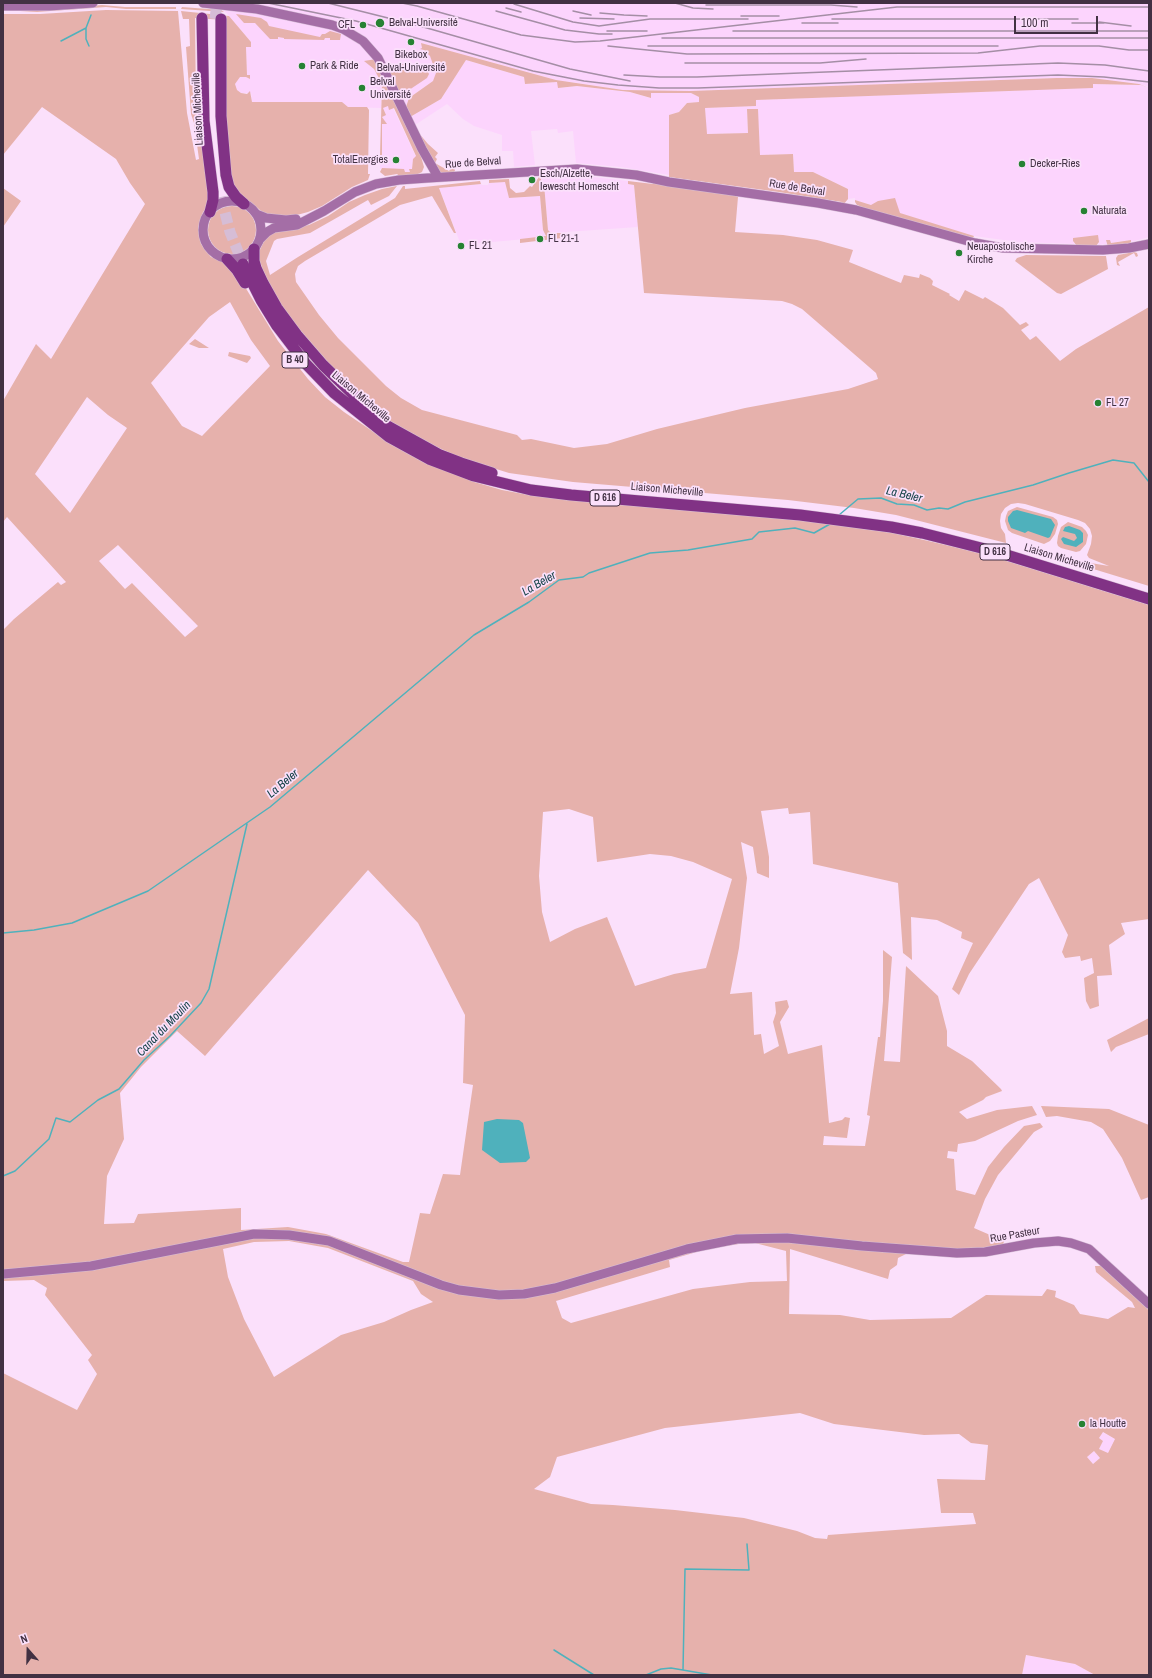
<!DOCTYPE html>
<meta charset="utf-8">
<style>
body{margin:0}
#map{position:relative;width:1152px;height:1678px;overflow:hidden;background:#fbe0fb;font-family:"Archivo Narrow",sans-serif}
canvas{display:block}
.frame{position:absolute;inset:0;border:4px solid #423143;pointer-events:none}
.north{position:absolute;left:8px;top:1630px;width:40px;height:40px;-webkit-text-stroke:3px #fbe0fb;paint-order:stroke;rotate:340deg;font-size:11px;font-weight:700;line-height:16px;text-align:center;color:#423143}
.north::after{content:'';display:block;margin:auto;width:14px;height:18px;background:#423143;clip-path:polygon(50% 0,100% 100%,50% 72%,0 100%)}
.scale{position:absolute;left:1014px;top:16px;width:84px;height:18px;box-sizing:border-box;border:2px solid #423143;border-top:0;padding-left:5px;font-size:12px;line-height:14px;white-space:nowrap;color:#423143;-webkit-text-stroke:3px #fbe0fb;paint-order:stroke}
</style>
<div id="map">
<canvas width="1152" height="1678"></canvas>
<div class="frame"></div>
<div class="north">N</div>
<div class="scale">100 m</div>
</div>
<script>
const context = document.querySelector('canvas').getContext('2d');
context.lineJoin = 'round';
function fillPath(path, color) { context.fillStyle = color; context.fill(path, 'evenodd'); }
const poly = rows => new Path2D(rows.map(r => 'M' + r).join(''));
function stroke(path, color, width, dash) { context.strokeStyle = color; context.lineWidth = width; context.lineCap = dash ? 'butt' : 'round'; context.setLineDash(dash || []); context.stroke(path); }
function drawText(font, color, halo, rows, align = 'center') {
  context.font = font + ' "Archivo Narrow",sans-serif'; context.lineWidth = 3.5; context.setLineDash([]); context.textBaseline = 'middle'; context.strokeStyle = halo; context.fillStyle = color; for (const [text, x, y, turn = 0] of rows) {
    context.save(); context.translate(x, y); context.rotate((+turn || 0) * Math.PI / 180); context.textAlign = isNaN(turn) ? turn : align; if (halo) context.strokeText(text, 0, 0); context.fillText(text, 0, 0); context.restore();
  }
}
const built = poly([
 [218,3,1149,3,1149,87,1139,84,1092,78,1057,78,690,91,623,90,556,80,421,43,424,50,430,56,436,69,436,76,433,81,409,98,406,107,371,61,366,61,374,69,382,84,381,108,348,107,341,102,252,102,251,93,241,93,237,90,235,84,240,77,246,77,250,79,247,75,246,47,251,47,251,42],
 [466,60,524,77,525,84,558,82,559,88,577,86,630,92,650,98,651,93,691,93,699,97,700,102,687,103,679,112,669,115,669,175,621,167,576,163,573,131,558,133,557,129,531,131,535,165,514,167,513,151,502,151,502,135,474,126,463,119,447,104,415,125,410,117,441,99],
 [1093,84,1141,85,1149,88,1149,237,1131,242,1130,240,1110,243,1106,241,1107,244,1098,245,1099,242,1073,241,1075,244,1019,242,974,236,855,200,855,198,848,199,848,189,813,172,794,172,793,154,760,155,747,109,748,133,706,134,705,108,755,106,755,100,1093,87],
 [388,106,393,108,416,157,413,161,412,169,410,172,404,172,404,169,380,169,380,155,382,154,382,123,386,124,382,117,383,108],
 [576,175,628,181,628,184,634,185,638,227,551,233,548,230,544,184,541,181,541,177],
 [505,182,509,198,540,196,543,230,546,237,461,245,439,188,481,184,482,185,488,185,489,183],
 [1102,1432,1115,1439,1108,1453,1099,1449,1103,1441,1099,1438],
 [1094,1451,1100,1458,1093,1464,1087,1457],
 [1026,1655,1075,1664,1095,1675,1022,1675]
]);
const green = poly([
 [102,5,125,7,176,7,176,9,126,9,106,7,37,12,3,10,38,10],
 [182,7,221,10,224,12,181,9],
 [106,10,178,11,187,113,196,160,199,159,194,123,191,114,186,47,190,46,189,19,183,19,181,11,229,16,251,42,251,47,246,47,247,75,250,75,250,79,246,77,240,77,235,84,237,90,241,93,247,94,250,91,252,102,342,102,348,107,367,107,369,110,368,174,370,174,368,180,352,187,322,206,308,212,293,216,266,215,249,201,242,198,232,187,226,154,225,20,195,18,196,108,199,144,201,145,203,152,205,152,209,206,203,212,198,228,201,244,211,257,226,263,239,277,278,341,308,379,325,397,344,412,387,441,471,481,502,490,529,495,799,520,893,533,946,545,994,557,1149,605,1149,919,1121,923,1125,934,1109,945,1112,975,1097,976,1099,1006,1090,1009,1086,1001,1084,978,1094,973,1092,958,1081,961,1080,956,1065,958,1062,952,1068,935,1039,878,1029,884,969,974,959,995,952,989,973,943,961,938,962,932,937,920,911,917,912,960,903,953,898,883,813,864,810,812,789,814,788,808,761,811,769,857,769,878,757,873,753,847,741,842,747,878,739,948,730,994,752,992,754,1035,761,1034,764,1054,779,1046,773,1022,776,1013,775,1002,787,1000,789,1007,780,1022,788,1054,822,1045,829,1123,842,1120,845,1117,850,1118,847,1138,824,1136,823,1145,865,1146,870,1116,867,1115,878,1037,880,1037,883,1001,883,950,892,957,884,1061,900,1062,906,966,938,996,947,1031,947,1046,972,1061,1001,1089,1002,1091,986,1097,983,1100,959,1112,967,1119,997,1110,1032,1106,1037,1115,1018,1121,975,1141,958,1144,957,1152,948,1151,947,1158,954,1159,956,1190,975,1195,988,1167,1004,1147,1024,1126,1040,1123,1043,1127,1034,1132,998,1175,985,1199,974,1228,1004,1241,1002,1250,914,1250,898,1258,897,1265,890,1270,888,1279,790,1249,789,1314,840,1315,870,1320,951,1318,986,1295,1042,1296,1047,1289,1056,1291,1055,1297,1074,1305,1080,1314,1108,1319,1128,1307,1135,1308,1132,1302,1096,1272,1095,1266,1102,1266,1145,1306,1149,1311,1149,1675,1095,1675,1075,1664,1026,1655,1022,1675,3,1675,3,1373,77,1410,97,1374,88,1360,92,1355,45,1295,47,1288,34,1280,3,1281,3,630,14,619,58,582,61,585,66,582,7,517,3,522,3,401,36,344,51,359,145,204,130,183,116,159,42,107,3,155,3,14,40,14],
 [230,302,251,340,270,366,202,436,182,426,151,383,209,317],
 [87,397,108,415,127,428,70,513,35,474],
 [118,545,198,626,185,637,132,583,125,589,99,561],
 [569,809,593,817,597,862,650,854,671,856,693,862,732,879,706,968,674,974,635,986,607,917,575,929,550,942,542,912,539,876,543,812],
 [368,870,418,923,465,1015,463,1083,473,1085,460,1175,443,1174,430,1214,420,1213,409,1262,403,1262,326,1234,288,1227,241,1230,241,1208,138,1214,134,1223,104,1224,107,1176,124,1139,120,1093,141,1067,177,1031,205,1056],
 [289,1241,328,1248,413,1281,421,1294,433,1302,411,1310,384,1322,341,1335,274,1377,244,1319,228,1277,223,1249,254,1242],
 [755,1243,786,1251,787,1281,750,1282,693,1289,571,1323,562,1318,556,1301,670,1267,669,1260,707,1249,739,1244],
 [800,1413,834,1424,924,1435,959,1434,971,1443,988,1445,985,1480,937,1479,941,1513,973,1513,976,1524,828,1535,827,1539,815,1538,797,1531,744,1518,675,1510,613,1505,591,1504,534,1489,550,1477,557,1457,665,1428],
 [1103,1432,1115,1439,1108,1453,1099,1449,1103,1441,1099,1438],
 [1094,1451,1100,1458,1093,1464,1087,1457],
 [236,14,261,18,267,22,269,26,320,37,322,34,325,34,330,31,341,34,340,40,330,40,330,38,325,38,324,40,284,39,284,38,278,37,278,39,270,39,255,23,244,23],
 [421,43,556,80,623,90,690,91,1057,78,1092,78,1139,84,1149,88,1141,85,1093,84,1093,88,756,100,756,106,705,108,707,134,748,133,747,109,758,109,760,155,793,154,794,172,813,172,848,189,848,199,843,205,842,202,779,192,669,177,669,115,679,112,687,103,699,102,699,97,691,93,651,93,651,98,630,92,577,86,558,88,557,82,525,84,524,77,466,60,441,99,410,117,406,107,409,98,433,81,436,73,430,56,424,50,420,49,422,48],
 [376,59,420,153,424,167,422,172,418,174,401,177,397,174,385,176,380,172,382,168,404,169,405,172,410,172,409,169,412,169,413,159,416,156,394,108,389,110,388,106,383,108,386,115,382,117,387,124,382,124,382,155,380,155,382,84,374,69,364,61],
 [395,64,413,64,424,67,427,70,429,74,427,78,406,92,401,91,397,89,390,72,392,66],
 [418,132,428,144,438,153,435,157,437,159,435,163,449,171,452,167,454,168,455,171,453,173,445,174,440,172,435,167],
 [539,177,541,177,541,181,544,184,548,230,551,233,561,233,565,236,562,238,520,243,520,239,546,236,543,230,540,196,509,198,505,182,489,183,489,180,509,179,510,188,516,193,524,192,530,186,532,187],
 [480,181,481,184,439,188,456,233,454,233,432,196,400,205,305,261,298,266,295,274,296,282,319,315,338,338,386,386,401,398,422,410,517,435,522,440,531,439,574,448,607,444,657,429,745,408,848,389,878,379,876,373,802,309,792,304,782,301,644,293,634,185,628,184,628,181,653,184,653,181,732,194,738,197,735,232,783,235,817,240,853,250,849,262,901,283,904,275,919,278,920,274,930,278,933,281,932,285,950,294,949,295,959,301,965,290,983,299,985,297,1003,308,1020,325,1026,322,1029,325,1021,330,1030,340,1036,336,1060,361,1076,349,1149,307,1149,586,1077,564,1078,561,1109,566,1089,558,1087,555,1091,544,1092,536,1090,529,1085,523,1078,520,1025,504,1018,503,1011,504,1005,508,1001,514,1000,521,1001,528,1005,534,1006,543,896,515,854,508,788,500,573,482,509,473,464,459,421,440,395,425,378,414,344,383,279,307,257,256,265,239,273,231,309,225,328,216,349,202,365,195,382,189,397,186,389,196,371,205,368,200,310,233,277,239,274,241,266,261,270,275,298,257,395,198,403,186,405,186,405,189],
 [3,188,21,201,3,227],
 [895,198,900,213,974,236,973,238,876,213,857,205,855,202,855,200,871,205,878,201],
 '208 230a24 24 0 1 1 48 0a24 24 0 1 1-48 0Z',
 [1098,235,1099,242,1096,246,1077,246,1073,241,1073,238],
 [1106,240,1110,240,1111,243,1131,240,1131,242,1130,244,1108,247],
 [1134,252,1137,253,1138,256,1136,257,1134,253,1118,262,1120,266,1117,265,1116,258,1118,255],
 [1026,255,1106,256,1108,269,1061,294,1057,293,1015,261,1017,258],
 [195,339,209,348,199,348,189,344],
 [229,352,250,356,251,358,247,363,228,356],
 [1017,507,1053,517,1057,520,1058,524,1055,534,1050,541,1044,544,1012,533,1008,530,1005,521,1006,516,1008,511],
 [1068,522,1082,527,1086,531,1088,535,1086,544,1080,551,1076,552,1061,548,1058,546,1057,543,1058,536,1061,527],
 [1149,1018,1149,1034,1116,1047,1111,1052,1107,1040],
 [1041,1106,1109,1109,1149,1125,1149,1197,1141,1200,1122,1158,1103,1129,1091,1122,1057,1116,1046,1117]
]);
const water = poly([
 [1017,510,1051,519,1055,525,1050,537,1048,538,1028,531,1025,533,1011,528,1008,521,1008,517,1013,511],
 [1069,526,1080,530,1083,533,1083,542,1076,547,1064,544,1061,539,1063,537,1074,541,1077,538,1075,534,1063,531,1065,527],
 [497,1119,519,1120,523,1123,530,1158,526,1162,500,1163,482,1150,484,1122]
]);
const stream = poly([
 [61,41,86,28],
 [89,46,86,39,86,28,91,15],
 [839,515,858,499,881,498,897,504,914,505,927,510,939,508,948,509,965,502,1033,485,1069,473,1113,460,1134,463,1149,482],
 [3,933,34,930,72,923,148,891,270,807,474,635,529,602,559,580,583,577,589,573,650,553,688,550,752,539,759,532,795,528,814,533,830,524],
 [3,1176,15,1171,49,1139,56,1118,70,1122,98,1100,119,1089,144,1060,170,1036,201,1003,209,989,247,824],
 [554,1650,594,1675],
 [683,1670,685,1569,749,1570,747,1544],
 [646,1675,661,1669,671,1668,712,1675]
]);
const highwayTunnel = poly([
 [215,19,217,3],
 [221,197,230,232,243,264]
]);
const secondary = poly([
 [203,3,257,9,332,25,343,29,363,41,378,58,422,149,438,177],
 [3,6,49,6,93,3],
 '203 230a29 29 0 1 1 58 0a29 29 0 1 1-58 0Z',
 [256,214,266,218,286,220,296,219],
 [260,239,267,232,274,228,297,225,324,211,355,192,376,184,399,180,428,178,577,169,636,175,669,182,818,203,856,210,975,243,1003,248,1103,250,1129,248,1149,244],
 [3,1274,91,1266,254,1234,289,1235,329,1241,441,1285,459,1290,499,1295,524,1294,555,1288,687,1249,737,1239,787,1238,862,1246,957,1253,985,1252,1034,1243,1058,1241,1071,1243,1089,1249,1149,1304]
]);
const highway = poly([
 [202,18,204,121,213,192,213,200,210,212],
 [221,19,221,116,226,175,229,187,236,197,244,204],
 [254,249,254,261,256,268,263,283,277,308,297,335,323,365,358,399,383,421],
 [227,259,237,270,245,283],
 [243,264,261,300,277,326,306,364,334,393,389,437,429,459,474,476,531,490,571,495,800,515,891,527,922,533,997,552,1149,599],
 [375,419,440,455,461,463,492,473]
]);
const rail = poly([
 [268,3,356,21,533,71,584,81,618,85,659,88,698,88,1058,75,1104,77,1149,82],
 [328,3,420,26,570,69,630,81],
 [402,3,417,6,521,35,575,42,600,41,897,7,1149,7],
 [675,3,693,8,713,9],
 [514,4,573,22,599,26,650,19,748,19],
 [706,5,831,5,857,7],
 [506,8,521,12],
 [496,11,565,30,599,34,612,34],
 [573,11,591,15],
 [600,13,624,15,647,16],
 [741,16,779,16],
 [580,18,614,19],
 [832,19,1078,19],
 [1099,22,1131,26],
 [802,23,838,23],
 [1072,23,1104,23],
 [607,31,647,31],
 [733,31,1149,31],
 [662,38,1149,38],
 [608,46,687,54,978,53,1040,46,1099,46,1129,50,1149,50],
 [648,46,998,46],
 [685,63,820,63,866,59],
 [624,75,660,77,697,77,1058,63,1105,65,1149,71]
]);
const markers = [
 [380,23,5,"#268233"],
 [363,25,4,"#268233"],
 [411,42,4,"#268233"],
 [302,66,4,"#268233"],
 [362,88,4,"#268233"],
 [396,160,4,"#268233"],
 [1022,164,4,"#268233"],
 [532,180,4,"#268233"],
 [1084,211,4,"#268233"],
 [540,239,4,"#268233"],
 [461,246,4,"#268233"],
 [959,253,4,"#268233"],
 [1098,403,4,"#268233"],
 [1082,1424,4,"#268233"]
];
const shields = [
 [295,360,26],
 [605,498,30],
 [995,552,30]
];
const shieldNames = [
 ["B 40",295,360],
 ["D 616",605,498],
 ["D 616",995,552]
];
const poiNames = [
 ["Belval-Université",389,23],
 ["CFL",355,25,"right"],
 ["Bikebox",411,55,"center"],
 ["Belval-Université",411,68,"center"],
 ["Park & Ride",310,66],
 ["Belval",370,82],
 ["Université",370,95],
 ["TotalEnergies",388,160,"right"],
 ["Decker-Ries",1030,164],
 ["Esch/Alzette,",540,174],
 ["Iewescht Homescht",540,187],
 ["Naturata",1092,211],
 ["FL 21-1",548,239],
 ["FL 21",469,246],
 ["Neuapostolische",967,247],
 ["Kirche",967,260],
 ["FL 27",1106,403],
 ["la Houtte",1090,1424]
];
const streetNames = [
 ["Liaison Micheville",198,109,-93],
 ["Rue de Belval",473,163,-4],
 ["Rue de Belval",797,188,9],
 ["Liaison Micheville",361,397,40],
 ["Liaison Micheville",667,490,5],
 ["Liaison Micheville",1059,558,17],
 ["Rue Pasteur",1015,1235,-10]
];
const waterNames = [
 ["La Beler",904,495,13],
 ["La Beler",539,584,-30],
 ["La Beler",283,784,-40],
 ["Canal du Moulin",164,1029,-46]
];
fillPath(built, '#fcd4fd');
fillPath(green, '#e6b1ac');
fillPath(water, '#4fb1bc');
stroke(stream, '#4fb1bc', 1.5);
stroke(highwayTunnel, '#d6bdd6', 11, [11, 5.5]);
stroke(secondary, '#d6bdd6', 10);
stroke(highway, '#d6bdd6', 12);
stroke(secondary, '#a46ea6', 9);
stroke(highway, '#813285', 11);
stroke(rail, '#a48ea5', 1.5);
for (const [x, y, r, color] of markers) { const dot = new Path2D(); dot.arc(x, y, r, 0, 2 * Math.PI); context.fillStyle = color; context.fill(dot); stroke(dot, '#fbe0fb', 1.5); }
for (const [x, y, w] of shields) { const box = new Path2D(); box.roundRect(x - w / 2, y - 8, w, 16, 3); context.fillStyle = '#fbe0fb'; context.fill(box); stroke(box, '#423143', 1); }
drawText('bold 10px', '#423143', null, shieldNames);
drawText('11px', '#423143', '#fbe0fb', poiNames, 'left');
drawText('11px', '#423143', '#fbe0fb', streetNames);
drawText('italic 12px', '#18454a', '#fbe0fb', waterNames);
</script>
